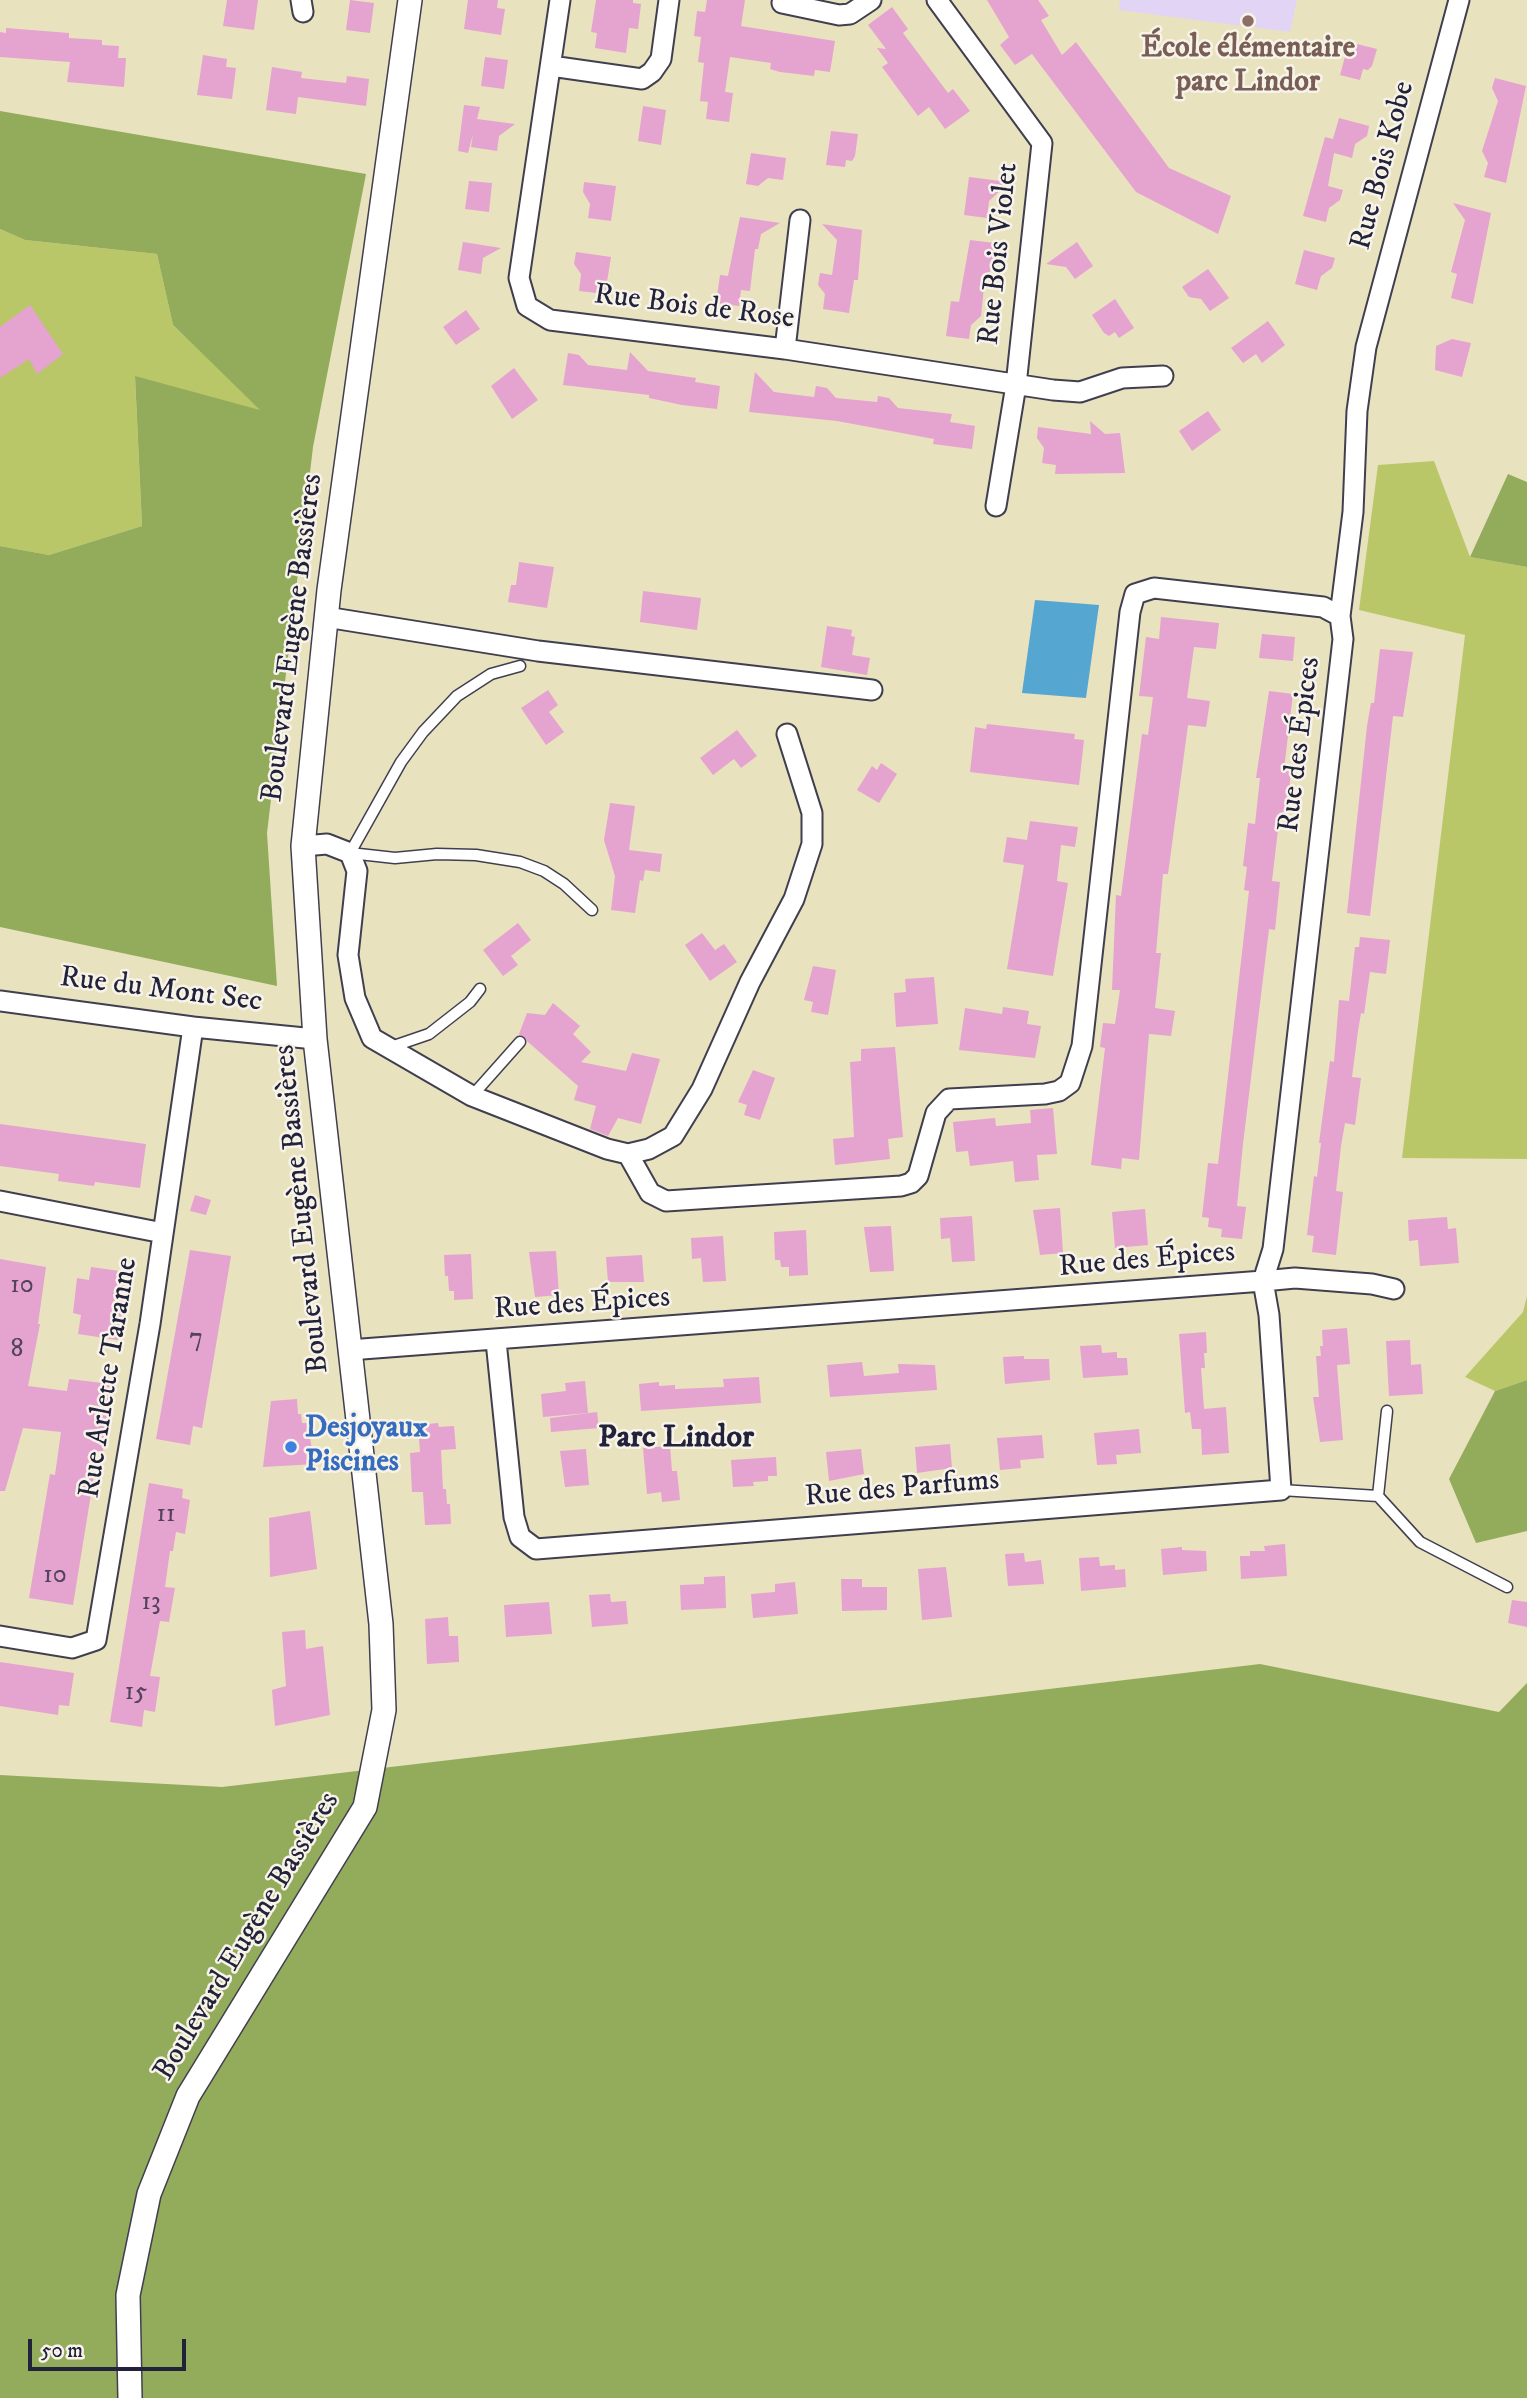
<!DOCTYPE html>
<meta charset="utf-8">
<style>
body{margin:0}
#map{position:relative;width:1527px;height:2398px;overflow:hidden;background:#e9e2bf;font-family:"IM FELL DW Pica",serif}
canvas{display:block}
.scale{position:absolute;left:28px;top:2339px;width:158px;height:32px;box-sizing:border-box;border:4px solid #22223b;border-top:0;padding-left:9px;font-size:21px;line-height:24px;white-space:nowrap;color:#22223b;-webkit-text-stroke:5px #f7f3e8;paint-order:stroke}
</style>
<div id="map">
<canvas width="1527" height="2398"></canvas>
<div class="scale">50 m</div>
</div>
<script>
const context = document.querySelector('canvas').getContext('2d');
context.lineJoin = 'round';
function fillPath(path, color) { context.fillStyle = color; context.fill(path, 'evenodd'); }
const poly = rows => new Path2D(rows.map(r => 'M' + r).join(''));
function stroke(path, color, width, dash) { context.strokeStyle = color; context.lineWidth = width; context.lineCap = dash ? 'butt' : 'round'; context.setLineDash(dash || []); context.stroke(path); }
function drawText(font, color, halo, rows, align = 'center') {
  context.font = font + ' "IM FELL DW Pica",serif'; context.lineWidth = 5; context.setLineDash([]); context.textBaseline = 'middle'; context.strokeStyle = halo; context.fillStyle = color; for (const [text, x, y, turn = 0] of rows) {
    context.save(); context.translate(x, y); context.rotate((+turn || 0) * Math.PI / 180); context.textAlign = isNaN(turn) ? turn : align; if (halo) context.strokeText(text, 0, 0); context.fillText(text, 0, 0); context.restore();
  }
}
const built = poly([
 [1120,0,1297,0,1290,32,1119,10]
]);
const green = poly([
 [0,229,25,240,157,254,173,325,262,411,135,377,142,526,49,555,0,546],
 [1434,461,1470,557,1527,567,1527,1159,1402,1158,1465,635,1359,610,1378,465],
 [1527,1296,1527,1380,1495,1391,1465,1377,1523,1312]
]);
const forest = poly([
 [0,111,366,174,313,447,267,833,277,986,0,927,0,546,49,555,142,526,135,376,260,410,173,325,157,254,25,240,0,229],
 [1508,474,1527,482,1527,567,1470,557],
 [1527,1380,1527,1531,1476,1543,1449,1479,1495,1391],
 [1260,1664,1499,1712,1527,1683,1527,2398,0,2398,0,1775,222,1787]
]);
const water = poly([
 [1035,600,1099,605,1086,698,1022,693]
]);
const building = poly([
 [227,0,258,0,254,30,223,26],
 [350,0,374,3,370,33,346,30],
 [468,0,498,0,497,8,505,9,501,35,464,29],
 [596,0,633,0,633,3,641,4,638,29,629,28,626,53,595,48,597,33,591,32],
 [707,0,745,0,741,26,835,41,830,72,815,70,814,76,780,72,770,69,771,63,730,57,725,92,733,93,729,122,706,119,708,102,700,101,704,63,698,62,701,37,694,36,697,11,705,12],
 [987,0,1038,0,1049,16,1041,20,1062,55,1076,42,1169,168,1231,196,1218,234,1136,192,1032,54,1015,65,1000,45,1009,37],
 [892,7,908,29,903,33,948,93,953,89,970,111,945,129,929,107,918,116,882,67,888,63,877,48,886,49,868,25],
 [6,28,69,33,69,38,102,40,102,45,119,46,118,58,126,58,124,87,67,82,70,62,0,57,0,32,6,33],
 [1349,42,1377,49,1372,66,1368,70,1363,69,1360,80,1340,75],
 [203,55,227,59,226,67,236,68,232,99,197,95],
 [485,57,508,60,504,89,481,86],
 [272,67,302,72,301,78,346,83,347,76,369,79,366,106,298,97,296,114,266,110],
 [1495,78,1526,86,1506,183,1484,177,1488,163,1482,151,1498,101,1492,88],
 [464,105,480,107,477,119,515,124,499,136,497,151,471,147,473,134,468,153,458,151],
 [643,106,666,110,661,145,638,141],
 [1339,118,1369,126,1367,136,1355,144,1352,158,1334,153,1328,186,1343,190,1340,200,1329,208,1326,222,1303,216,1325,137,1333,139],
 [831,131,858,134,855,156,852,161,846,160,845,167,826,165],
 [751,153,786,158,783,180,768,178,758,186,746,184],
 [969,177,1009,182,989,201,987,218,964,215],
 [469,181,492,183,489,212,465,209],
 [584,182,616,186,611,221,588,218,590,204,583,192],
 [1453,203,1491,213,1473,304,1451,298,1457,274,1451,272,1465,220],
 [740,217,780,223,761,234,758,249,755,249,750,291,741,290,739,306,716,303,720,275,728,276],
 [822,224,862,230,858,280,854,280,849,313,823,309,825,294,818,285,820,273,832,275,837,240],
 [970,240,1010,245,991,264,989,278,985,277,981,316,971,325,969,339,946,336,951,301,959,302],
 [463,242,501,248,483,258,481,274,458,270],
 [1077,242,1093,266,1075,279,1066,267,1046,264],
 [1304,250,1335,258,1332,268,1321,276,1317,290,1295,284],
 [576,252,611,257,605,294,579,291,581,274,574,264],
 [1208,269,1229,298,1210,311,1201,299,1189,297,1182,287],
 [1115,299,1134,328,1119,338,1115,332,1109,336,1104,333,1092,315],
 [30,305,63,354,37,374,29,359,0,378,0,327],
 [466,310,480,329,456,345,443,327],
 [1268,321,1285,345,1262,363,1256,354,1243,363,1231,348],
 [1452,339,1471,343,1462,377,1435,370,1436,346],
 [630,352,648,371,696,378,695,382,720,386,717,409,682,405,649,398,649,395,563,385,568,353,579,355,588,365,627,370],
 [514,368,538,400,512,419,491,386],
 [755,372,774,392,814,397,816,386,827,388,836,398,877,402,878,396,889,398,898,408,952,414,950,422,975,426,972,449,933,444,934,439,837,421,749,412],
 [1208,411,1221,430,1192,451,1179,431],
 [1090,421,1105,434,1120,433,1125,473,1055,474,1056,465,1042,463,1044,448,1037,438,1038,427,1091,434],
 [519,562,554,567,547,608,508,602,511,585,516,585],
 [643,591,701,598,697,630,640,622],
 [1161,617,1219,623,1216,649,1194,647,1187,698,1210,701,1206,727,1188,725,1168,874,1163,874,1156,953,1161,953,1155,1008,1175,1011,1171,1036,1149,1034,1139,1160,1122,1158,1121,1169,1091,1165,1105,1048,1100,1047,1103,1023,1115,1024,1120,990,1112,990,1116,895,1121,896,1142,734,1148,735,1153,697,1139,696,1146,637,1159,639],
 [827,626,852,630,851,636,855,637,852,655,870,658,867,675,821,667],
 [1262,634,1295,637,1293,661,1259,658],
 [1380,649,1413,652,1403,717,1393,716,1370,916,1347,913,1367,726,1371,703,1374,703],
 [548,690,558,705,549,712,564,732,546,745,521,708],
 [1269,691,1293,694,1284,769,1291,770,1287,816,1280,815,1277,838,1272,881,1280,882,1275,930,1269,929,1243,1144,1237,1206,1246,1207,1242,1239,1221,1237,1222,1229,1208,1227,1209,1218,1202,1217,1208,1163,1218,1164,1249,891,1244,890,1247,867,1243,866,1248,823,1255,824,1260,778,1256,778],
 [987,724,1075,734,1074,739,1084,740,1079,785,970,772,975,727,986,729],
 [737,730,757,756,741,768,734,759,713,775,700,758],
 [881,763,897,774,879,803,857,790,872,766,877,770],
 [610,803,635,806,629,850,662,854,660,872,645,870,643,881,640,880,635,913,611,910,615,876,604,840],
 [1030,821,1078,827,1075,847,1061,845,1057,881,1068,883,1053,976,1007,969,1024,865,1003,862,1007,837,1027,840],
 [518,923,531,940,511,956,518,965,503,976,483,950],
 [702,933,715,950,724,944,737,962,710,981,685,945],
 [1360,937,1390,940,1386,974,1370,972,1364,1014,1361,1013,1358,1031,1352,1077,1361,1078,1355,1125,1345,1123,1341,1146,1336,1191,1343,1192,1336,1255,1312,1252,1314,1236,1307,1235,1314,1176,1317,1177,1321,1143,1319,1143,1330,1061,1334,1062,1339,1000,1349,1001,1355,947,1359,947],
 [813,966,836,970,828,1015,811,1012,813,1002,804,1000],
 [934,977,938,1024,896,1027,894,993,906,992,905,979],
 [553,1003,580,1026,573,1034,591,1052,581,1062,626,1071,632,1053,660,1059,641,1124,618,1118,608,1136,590,1129,596,1106,574,1100,578,1086,519,1034,527,1013,545,1015],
 [1003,1007,1029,1011,1027,1024,1041,1026,1035,1058,959,1050,965,1008,1002,1014],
 [895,1047,903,1137,888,1139,890,1159,835,1165,833,1139,854,1137,850,1062,861,1061,861,1049],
 [753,1070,775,1078,760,1120,744,1115,747,1105,738,1102],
 [1053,1108,1057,1154,1037,1155,1039,1180,1015,1182,1013,1161,970,1166,968,1151,956,1152,953,1122,995,1118,996,1126,1031,1123,1030,1110],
 [0,1124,146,1144,140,1188,95,1182,94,1186,58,1181,59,1174,0,1166],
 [195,1195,211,1200,206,1215,190,1211],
 [1060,1208,1063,1253,1040,1255,1033,1210],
 [1145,1209,1148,1245,1115,1248,1112,1212],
 [972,1216,975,1261,952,1262,950,1238,941,1239,940,1218],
 [1447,1217,1448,1229,1456,1228,1459,1263,1420,1266,1418,1240,1409,1241,1408,1220],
 [891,1226,894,1271,870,1272,864,1227],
 [806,1230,808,1275,789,1276,789,1267,781,1267,780,1260,775,1260,774,1232],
 [723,1236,726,1281,703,1282,701,1258,692,1259,691,1238],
 [190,1250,231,1256,202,1428,193,1426,190,1445,156,1439],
 [556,1251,559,1295,535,1297,529,1252],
 [471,1254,473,1299,454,1300,454,1291,449,1291,448,1276,445,1276,444,1255],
 [642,1255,644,1282,608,1282,606,1257],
 [0,1259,46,1267,38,1324,40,1324,28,1386,67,1391,69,1379,111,1384,103,1451,98,1451,73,1605,29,1598,50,1474,55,1475,61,1432,23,1428,5,1491,0,1491],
 [91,1267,127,1272,118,1340,78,1334,81,1315,73,1313,77,1278,89,1280],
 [1347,1328,1350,1364,1337,1365,1343,1440,1320,1442,1313,1397,1319,1397,1316,1356,1321,1356,1320,1346,1323,1346,1322,1330],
 [1206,1332,1207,1353,1204,1353,1205,1368,1201,1368,1204,1409,1226,1407,1229,1453,1202,1455,1201,1429,1192,1429,1190,1412,1185,1413,1179,1334],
 [1410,1340,1411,1365,1421,1364,1423,1394,1389,1396,1386,1341],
 [1101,1345,1102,1353,1117,1352,1117,1358,1127,1358,1128,1375,1083,1378,1080,1346],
 [1024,1356,1024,1359,1049,1359,1050,1380,1005,1384,1003,1357],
 [862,1362,864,1376,899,1373,898,1364,935,1365,937,1390,830,1397,827,1365],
 [759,1377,761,1403,641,1411,639,1384,659,1382,659,1386,675,1385,675,1389,724,1387,723,1379],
 [585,1381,588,1413,543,1417,541,1394,566,1391,565,1383],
 [297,1399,298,1414,301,1414,302,1423,307,1423,315,1464,263,1467,271,1401],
 [597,1412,599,1428,551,1432,550,1418],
 [438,1423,439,1427,454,1426,456,1449,441,1450,443,1489,446,1489,447,1504,450,1504,451,1524,425,1525,423,1492,412,1492,410,1453,420,1452,418,1425],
 [1139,1429,1141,1453,1116,1455,1117,1464,1097,1465,1094,1433],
 [1042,1435,1044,1458,1020,1460,1021,1468,1000,1470,997,1438],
 [950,1444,952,1468,917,1473,915,1447],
 [670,1446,672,1471,677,1471,680,1500,662,1502,661,1492,647,1494,643,1448],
 [586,1449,589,1485,565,1487,560,1451],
 [861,1449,864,1474,829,1481,826,1452],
 [776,1457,777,1476,768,1476,768,1481,753,1482,754,1486,733,1487,731,1460],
 [149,1483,183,1489,182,1498,190,1500,185,1534,176,1532,173,1551,170,1551,165,1587,175,1588,169,1622,160,1621,150,1676,160,1677,155,1712,144,1710,142,1727,110,1722],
 [310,1511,317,1569,270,1577,269,1518],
 [1285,1544,1287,1576,1241,1579,1240,1556,1250,1556,1250,1551,1265,1551,1264,1546],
 [1182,1547,1182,1550,1206,1551,1207,1571,1163,1575,1161,1549],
 [1024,1553,1025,1562,1041,1560,1044,1584,1008,1586,1005,1554],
 [1099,1557,1100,1566,1115,1565,1115,1570,1125,1569,1126,1587,1081,1591,1079,1558],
 [946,1567,952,1617,922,1620,918,1569],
 [725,1576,726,1608,681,1610,680,1585,704,1584,704,1577],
 [841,1579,862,1579,862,1587,887,1587,887,1610,842,1611],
 [795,1582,798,1614,753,1618,751,1594,775,1592,775,1584],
 [610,1594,611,1602,626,1601,628,1624,592,1627,589,1595],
 [1512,1600,1527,1602,1527,1627,1508,1623],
 [549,1602,552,1634,506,1637,504,1605],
 [448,1617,449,1636,458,1636,459,1662,427,1664,425,1619],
 [305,1630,306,1649,323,1646,330,1715,275,1726,272,1690,286,1686,282,1632],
 [0,1662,74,1673,69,1706,59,1705,58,1715,0,1706]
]);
const service = poly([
 [520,666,491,674,457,696,423,732,401,762,350,853,395,858,437,854,476,855,520,862,544,871,564,884,592,910],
 [391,1047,429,1034,470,1002,480,989],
 [472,1096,520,1042],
 [1281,1490,1378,1496,1420,1542,1507,1587],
 [1378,1496,1387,1411]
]);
const minor = poly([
 [301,0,303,12],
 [560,0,519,278,527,306,550,320,785,349,1053,390,1080,392,1122,378,1163,376],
 [937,0,1042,143,1016,385,996,506],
 [782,3,839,15,850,14,871,0],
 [551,66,642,79,652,72,661,59,669,0],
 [785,349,800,220],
 [1340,616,1353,512,1357,411,1366,347,1459,0],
 [326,617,538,651,872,690],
 [303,846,327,844,350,853,357,871,348,955,355,998,372,1038,472,1096,607,1149,628,1154,649,1149,673,1136,702,1089,750,982,794,899,812,844,812,813,787,734],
 [0,1001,193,1027,315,1039],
 [0,1201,163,1233],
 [496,1341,514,1517,520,1537,536,1549,1281,1490,1269,1315,1263,1281,1295,1278,1372,1284,1394,1289],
 [349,1350,1263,1281,1273,1249,1343,639,1340,616,1323,607,1154,588,1135,594,1130,612,1082,1046,1070,1083,1059,1091,1045,1094,949,1099,936,1113,918,1176,911,1183,901,1186,666,1201,650,1193,628,1154],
 [0,1636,72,1648,96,1640,150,1324,193,1027]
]);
const tertiary = poly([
 [130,2398,128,2295,149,2194,188,2096,365,1807,384,1710,381,1624,315,1039,303,846,329,590,410,0]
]);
const markers = [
 [1248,21,7,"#8d6e63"],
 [291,1447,7,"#3f7fe0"]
];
const numberNames = [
 ["10",22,1287],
 ["7",196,1340],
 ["8",17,1351],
 ["11",166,1516],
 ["10",55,1577],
 ["13",151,1604],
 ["15",136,1694]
];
const educationNames = [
 ["École élémentaire",1248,50],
 ["parc Lindor",1248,84]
];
const streetNames = [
 ["Rue Bois Kobe",1384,166,-75],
 ["Rue Bois Violet",1000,254,-84],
 ["Rue Bois de Rose",694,308,7],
 ["Boulevard Eugène Bassières",294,638,-83],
 ["Rue des Épices",1301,745,-83],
 ["Rue du Mont Sec",161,991,7],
 ["Boulevard Eugène Bassières",303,1209,-96],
 ["Rue des Épices",1147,1261,-5],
 ["Rue des Épices",582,1305,-4],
 ["Rue Arlette Taranne",110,1378,-81],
 ["Rue des Parfums",902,1490,-5],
 ["Boulevard Eugène Bassières",248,1937,-59]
];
const shopNames = [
 ["Desjoyaux",305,1430],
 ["Piscines",305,1464]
];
const neighbourhoodNames = [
 ["Parc Lindor",676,1439]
];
fillPath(built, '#e1d4f4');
fillPath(green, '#bac768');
fillPath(forest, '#93ac5c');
fillPath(water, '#55a6d0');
fillPath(building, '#e5a3cf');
stroke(service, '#403f4f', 13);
stroke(minor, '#403f4f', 23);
stroke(tertiary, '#403f4f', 26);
stroke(service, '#fff', 10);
stroke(minor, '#fff', 19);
stroke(tertiary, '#fff', 23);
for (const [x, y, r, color] of markers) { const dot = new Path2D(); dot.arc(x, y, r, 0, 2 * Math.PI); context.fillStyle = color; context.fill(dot); stroke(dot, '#f7f3e8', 2.5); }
drawText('26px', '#534260', null, numberNames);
drawText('bold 30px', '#785e54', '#f7f3e8', educationNames);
drawText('30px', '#22223b', '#f7f3e8', streetNames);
drawText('bold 30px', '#366cbe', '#f7f3e8', shopNames, 'left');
drawText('bold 32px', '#22223b', '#f7f3e8', neighbourhoodNames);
</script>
